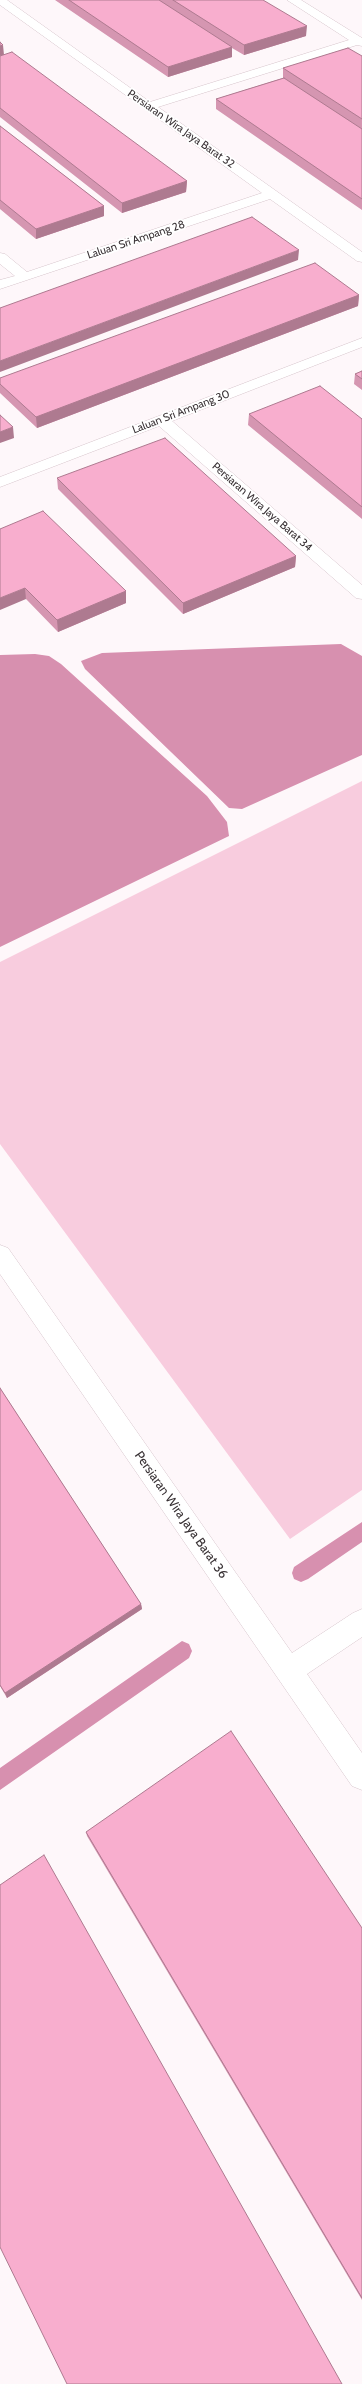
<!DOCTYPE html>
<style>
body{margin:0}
canvas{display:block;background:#fef7fa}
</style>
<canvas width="362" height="2384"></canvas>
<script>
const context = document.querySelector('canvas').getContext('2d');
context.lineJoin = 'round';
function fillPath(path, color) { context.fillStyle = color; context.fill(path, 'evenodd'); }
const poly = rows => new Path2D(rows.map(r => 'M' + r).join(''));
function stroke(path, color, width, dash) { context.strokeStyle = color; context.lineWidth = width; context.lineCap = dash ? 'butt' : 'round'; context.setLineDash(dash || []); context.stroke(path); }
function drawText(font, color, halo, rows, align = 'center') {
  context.font = font + ' Cabin,sans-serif'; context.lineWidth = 3.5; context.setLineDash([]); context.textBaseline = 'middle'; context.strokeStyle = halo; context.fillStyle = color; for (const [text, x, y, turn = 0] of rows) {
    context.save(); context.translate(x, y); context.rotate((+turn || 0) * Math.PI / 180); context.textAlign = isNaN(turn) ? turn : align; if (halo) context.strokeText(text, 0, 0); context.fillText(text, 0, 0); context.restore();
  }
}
const green = poly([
 [362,781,362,1490,290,1539,0,1144,0,962]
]);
const water = poly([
 [341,644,362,656,362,755,242,809,229,808,85,669,81,661,102,653],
 [35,654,49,656,61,664,207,796,227,822,229,836,0,947,0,655]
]);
const stream = poly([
 [362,1522,362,1542,308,1579,301,1582,294,1579,292,1573,294,1567,362,1522],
 [182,1641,189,1644,192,1651,189,1658,0,1790,0,1768,182,1641]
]);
const minor = poly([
 [0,0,7,0,150,102,349,40,287,0,301,0,362,38,362,46,357,45,158,107,362,252,362,262,357,261,270,199,0,289,0,280,15,276,0,264,0,253,5,254,27,272,262,193,0,5,0,0],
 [362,338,362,347,172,421,362,585,362,599,356,598,159,426,0,487,0,477,362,338],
 [0,1245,8,1248,292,1653,353,1613,362,1609,362,1637,307,1674,362,1753,362,1790,352,1786,0,1274,0,1245]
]);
const wall = poly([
 [55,0,263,0,306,36,244,55,232,48,232,57,168,77],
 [0,56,187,181,186,192,122,213,0,117],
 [362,56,362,210,216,109,216,99,283,78,283,68],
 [0,126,104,206,104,216,36,239,0,209],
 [359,295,358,306,37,428,0,393,0,378],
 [362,371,362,390,354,384,355,374],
 [249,414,362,419,362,519,248,425],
 [57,478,296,556,295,567,183,614,58,489],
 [0,529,126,591,126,603,58,632,26,599],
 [0,1388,141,1604,142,1609,7,1698,0,1686],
 [86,1832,362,1928,362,2300,87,1836]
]);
const shadedWall = poly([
 [307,26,306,36,244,55,244,45],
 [3,45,4,55,0,56,0,46],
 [232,47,232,57,168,77,168,67],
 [187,181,186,192,122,213,122,203],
 [104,206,104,216,36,239,36,229],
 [299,250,298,260,0,372,0,361],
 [359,295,358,306,37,428,36,417],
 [13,427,14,438,0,443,0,432],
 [296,556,295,567,183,614,183,603],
 [25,588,26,599,0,610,0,598],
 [126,591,126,603,58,632,57,620],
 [141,1604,142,1609,7,1698,5,1693]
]);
const building = poly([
 [69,0,159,0,232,47,168,67,69,0],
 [173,0,263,0,307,26,244,45,173,0],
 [0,42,3,45,0,46,0,42],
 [348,48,362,56,362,119,283,68,348,48],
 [12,52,187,181,122,203,0,108,0,56,12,52],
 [284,78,362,129,362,199,216,99,284,78],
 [0,126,104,206,36,229,0,200,0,126],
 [252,217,299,250,0,361,0,308,252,217],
 [315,263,359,295,36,417,0,384,0,378,315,263],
 [362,371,362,379,355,374,362,371],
 [320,386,362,419,362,507,249,414,320,386],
 [0,415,13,427,0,432,0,415],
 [165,438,296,556,183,603,57,478,165,438],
 [43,511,126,591,57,620,25,588,0,598,0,529,43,511],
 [0,1388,141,1604,5,1693,0,1685,0,1388],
 [231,1731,362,1928,362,2298,86,1832,231,1731],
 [44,1855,342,2384,67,2384,0,2247,0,1885,44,1855]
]);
const farStreetnames = [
 ["Persiaran Wira Jaya Barat 32",181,129,35],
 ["Laluan Sri Ampang 28",136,240,-18],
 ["Laluan Sri Ampang 30",181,412,-21],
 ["Persiaran Wira Jaya Barat 34",262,507,41]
];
const streetNames = [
 ["Persiaran Wira Jaya Barat 36",181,1515,55]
];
fillPath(green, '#f8ccde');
fillPath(water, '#d790af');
fillPath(stream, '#d790af');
stroke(minor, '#d7c5cc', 1);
fillPath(minor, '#fff');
fillPath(wall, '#d596b1');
fillPath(shadedWall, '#ae7a90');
fillPath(building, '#f8aece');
stroke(building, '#ae7a90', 1);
drawText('11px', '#393235', '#fff', farStreetnames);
drawText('13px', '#393235', '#fff', streetNames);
</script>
